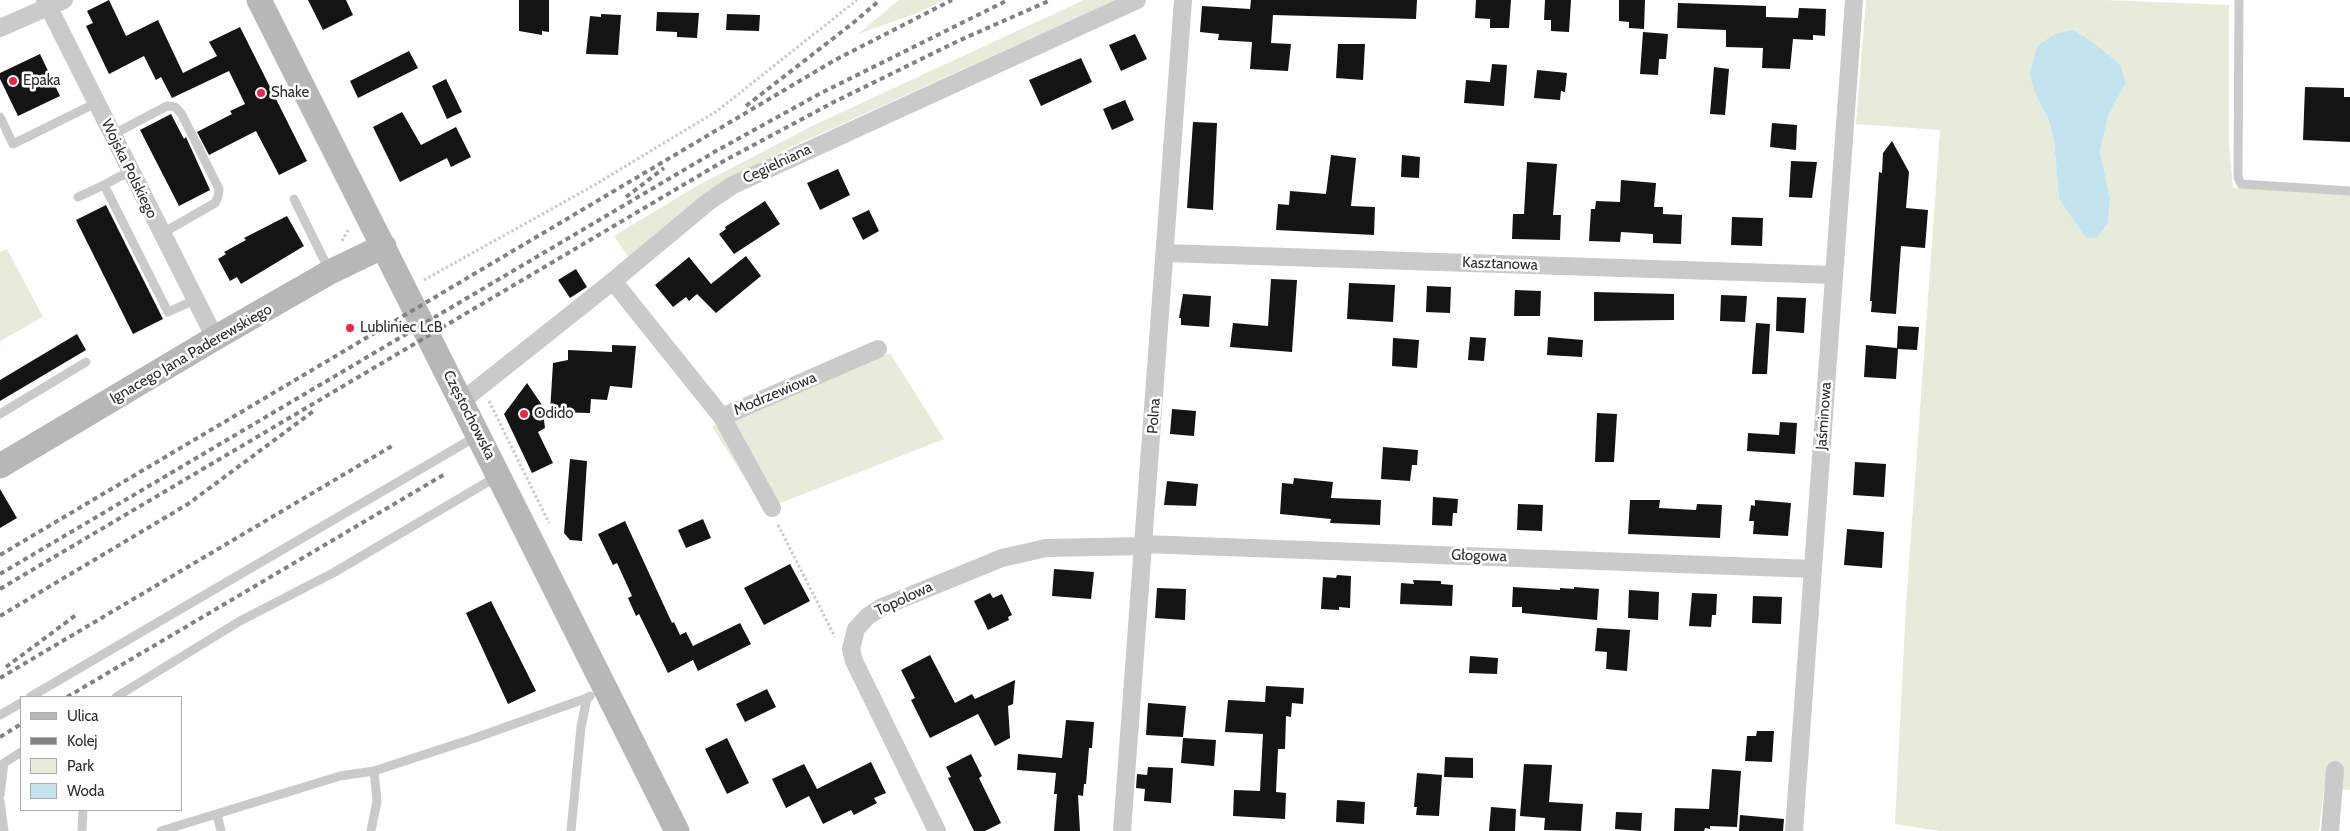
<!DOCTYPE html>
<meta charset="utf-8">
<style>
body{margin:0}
#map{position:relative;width:2350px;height:831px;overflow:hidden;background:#fff;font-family:Cabin,sans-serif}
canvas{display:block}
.legend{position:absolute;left:20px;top:696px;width:162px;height:115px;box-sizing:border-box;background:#fff;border:1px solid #ababab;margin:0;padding:6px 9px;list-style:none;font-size:15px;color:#2d2d2d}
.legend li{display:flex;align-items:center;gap:10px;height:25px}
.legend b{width:25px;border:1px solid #ababab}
</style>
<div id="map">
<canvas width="2350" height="831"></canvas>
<ul class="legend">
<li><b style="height:6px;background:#b7b7b7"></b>Ulica</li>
<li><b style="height:6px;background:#828282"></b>Kolej</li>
<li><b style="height:14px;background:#e6ecd9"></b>Park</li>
<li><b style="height:14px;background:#c3e3ee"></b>Woda</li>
</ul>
</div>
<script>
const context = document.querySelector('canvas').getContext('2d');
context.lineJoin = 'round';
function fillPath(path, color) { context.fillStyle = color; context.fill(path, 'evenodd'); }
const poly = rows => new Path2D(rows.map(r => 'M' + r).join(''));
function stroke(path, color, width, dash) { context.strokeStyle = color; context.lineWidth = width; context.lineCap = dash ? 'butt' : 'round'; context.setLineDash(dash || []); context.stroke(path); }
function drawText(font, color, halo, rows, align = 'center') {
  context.font = font + ' Cabin,sans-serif'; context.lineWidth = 5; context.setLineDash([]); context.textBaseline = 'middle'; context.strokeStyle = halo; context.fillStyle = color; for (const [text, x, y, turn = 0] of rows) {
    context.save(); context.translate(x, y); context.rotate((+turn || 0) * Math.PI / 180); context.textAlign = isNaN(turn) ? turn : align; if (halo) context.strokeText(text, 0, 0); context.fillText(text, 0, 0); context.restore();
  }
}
const green = poly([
 [899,0,944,0,915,14,858,34],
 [1084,0,1116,0,789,148,739,174,680,214,629,258,614,236,695,187,814,125],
 [1866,0,2104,0,2229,5,2229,146,2233,188,2350,192,2350,790,2324,788,2319,831,1940,831,1895,824,1906,605,1940,130,1856,124],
 [2110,58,2121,65,2126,84,2109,112,2100,151,2110,199,2108,223,2085,237,2059,199,2054,140,2048,118,2035,94],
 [7,249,43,317,0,341,0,252],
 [890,353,944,439,765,509,712,427]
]);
const water = poly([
 [2073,30,2088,39,2121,65,2126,84,2109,112,2100,151,2110,199,2108,223,2096,238,2085,237,2059,199,2054,140,2048,118,2035,94,2030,74,2037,46,2055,34]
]);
const building = poly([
 [109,0,126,36,158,20,183,73,217,56,209,42,240,27,307,161,279,175,256,131,209,155,197,132,232,114,230,111,245,104,229,71,172,98,161,77,156,80,144,56,109,74,86,26,93,23,87,11],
 [308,0,346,0,353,15,323,30],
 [519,0,549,0,549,32,542,31,542,35,519,31],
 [1251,0,1417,0,1416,19,1273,15,1271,43,1291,44,1288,71,1250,69,1252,42,1218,40,1219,34,1200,32,1202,6,1250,9],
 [1476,0,1511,0,1509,28,1490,28,1490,19,1475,18],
 [1545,0,1571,0,1569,32,1551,31,1551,20,1544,20],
 [1619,0,1645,0,1644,29,1629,28,1629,22,1619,21],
 [1678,3,1766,6,1766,17,1798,18,1799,8,1826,9,1825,36,1813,35,1813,40,1793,39,1790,69,1762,68,1763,48,1726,47,1726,30,1677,28],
 [657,12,699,13,697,38,677,37,677,32,656,31],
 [601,14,621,15,618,55,586,54,590,16,601,17],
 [727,14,760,15,759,31,726,30],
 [1643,32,1668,34,1666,59,1659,59,1658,75,1640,74],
 [1135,34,1147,59,1121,71,1109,45],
 [1338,44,1365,44,1363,80,1336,78],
 [409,51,418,68,358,98,350,81],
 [40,54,60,96,18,116,0,79,0,73],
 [1081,58,1092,82,1041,106,1029,80],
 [1492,64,1507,65,1504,106,1464,103,1466,80,1490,82],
 [1714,67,1729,69,1725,115,1710,114],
 [1537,70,1567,73,1565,92,1561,91,1560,100,1534,98],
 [446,79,462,112,447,119,432,86],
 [2305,87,2344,88,2344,97,2350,97,2350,142,2303,140],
 [1125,100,1134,120,1112,130,1103,109],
 [402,112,421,145,456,127,471,157,451,167,447,158,400,182,373,127],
 [171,114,184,139,186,137,210,190,179,206,140,130],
 [1193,122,1217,123,1213,210,1187,208],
 [1772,123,1797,125,1796,150,1770,147],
 [1892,141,1909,172,1906,208,1928,210,1925,248,1901,246,1896,314,1871,312,1872,301,1870,301,1879,172,1882,173,1883,153],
 [1331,155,1356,158,1351,206,1375,207,1374,235,1276,230,1278,204,1289,205,1290,191,1326,194],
 [1402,155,1420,157,1419,178,1401,177],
 [1791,161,1817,162,1812,198,1789,197],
 [1527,162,1557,164,1553,215,1561,215,1560,240,1512,239,1513,214,1524,214],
 [838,169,850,195,820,210,807,183],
 [1621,180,1656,183,1654,207,1663,207,1663,214,1682,215,1681,244,1653,243,1653,234,1621,232,1620,242,1589,241,1591,209,1595,209,1596,201,1620,202],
 [765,201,780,224,734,254,719,234,726,229,725,227],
 [106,205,163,319,133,334,76,220],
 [869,210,879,231,863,240,852,218],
 [287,216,304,246,241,284,237,277,230,281,218,259,226,254,224,252,246,240,244,238],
 [1732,217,1763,218,1762,246,1731,245],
 [746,256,761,276,716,313,697,294,689,301,686,297,673,307,655,285,689,257,711,284],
 [576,269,587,287,570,298,558,280],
 [1271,279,1297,280,1292,352,1230,347,1233,323,1268,326],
 [1349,283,1395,285,1393,322,1347,319],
 [1427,286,1451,287,1450,313,1426,312],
 [1515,290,1541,291,1540,316,1514,316],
 [1594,292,1674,294,1674,320,1594,321],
 [1183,294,1211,296,1209,327,1181,325,1181,318,1179,318],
 [1721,295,1747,296,1745,322,1720,321],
 [1777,297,1806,298,1804,333,1776,331],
 [1756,323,1770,324,1767,374,1752,374],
 [1898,326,1919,327,1917,350,1898,349,1896,379,1864,377,1866,345,1897,348],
 [77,334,86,350,0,401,0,380],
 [1470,337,1486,338,1484,361,1468,360],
 [1548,337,1583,340,1582,357,1547,355],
 [1393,338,1419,340,1417,368,1392,366],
 [612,345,636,346,632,388,610,386,607,400,591,399,590,413,550,412,553,363,568,360,568,350,612,352],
 [527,383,542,405,545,428,538,432,553,463,532,473,504,414],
 [1172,409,1196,411,1194,436,1170,434],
 [1597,413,1617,414,1614,462,1595,462],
 [1780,422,1797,423,1795,454,1747,451,1748,433,1779,435],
 [1383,447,1418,450,1417,465,1412,465,1410,481,1381,479],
 [570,459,587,461,582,541,570,540,564,533],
 [1855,462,1886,464,1884,497,1853,495],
 [1294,478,1333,482,1331,498,1381,500,1380,525,1330,523,1331,519,1280,514,1282,483,1293,484],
 [1167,481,1198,484,1196,506,1164,505],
 [0,489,17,518,0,528],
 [1433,497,1458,499,1457,513,1453,513,1452,526,1432,525],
 [1630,500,1660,500,1659,508,1696,510,1697,504,1722,505,1720,538,1628,534],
 [1755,500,1791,503,1788,536,1753,534,1754,521,1749,521,1751,505,1755,506],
 [1518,504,1543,505,1542,531,1517,530],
 [703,519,711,538,686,548,678,530],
 [625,521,672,623,674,622,680,635,686,632,693,646,740,623,751,644,698,671,693,660,668,673,639,614,636,616,628,598,632,596,617,563,613,565,598,534],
 [1847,529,1884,532,1882,568,1844,565],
 [790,564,810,601,764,625,744,588],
 [1054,569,1094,572,1091,599,1052,596],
 [1337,575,1351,576,1350,608,1339,607,1339,610,1321,609,1323,577,1336,578],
 [1413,580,1441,581,1441,584,1453,585,1452,606,1400,604,1401,583,1414,584],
 [1513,587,1560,590,1560,588,1574,589,1574,587,1599,589,1597,620,1522,613,1522,607,1512,607],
 [1157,588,1186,589,1185,620,1155,618],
 [1629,590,1659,592,1658,620,1628,618],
 [990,593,993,598,1002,594,1012,615,1008,617,1009,620,988,630,974,601],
 [1692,593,1717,594,1716,615,1712,615,1711,627,1689,626],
 [1753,596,1782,597,1781,624,1752,623],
 [491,601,536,691,508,704,466,613],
 [1597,628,1630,630,1627,671,1606,669,1607,652,1595,651],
 [930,655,955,703,972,694,975,699,1015,680,1013,704,1008,706,1010,738,995,746,978,714,930,738,911,700,915,698,901,670],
 [1470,656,1498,658,1497,674,1469,673],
 [1266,686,1304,688,1303,704,1292,703,1291,717,1286,716,1285,749,1278,749,1276,792,1286,793,1285,819,1233,816,1234,790,1260,791,1263,734,1225,732,1228,700,1265,702],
 [767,689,776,707,745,722,736,704],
 [1148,703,1186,706,1183,737,1146,735],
 [1066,720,1094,722,1092,748,1089,748,1086,784,1084,784,1083,796,1078,795,1080,831,1054,831,1057,794,1054,794,1056,773,1017,770,1018,754,1062,758],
 [1757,731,1774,731,1772,762,1745,761,1747,736,1756,736],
 [727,738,749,783,727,794,705,749],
 [1183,738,1216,740,1214,766,1181,763],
 [971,754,982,776,979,778,1001,823,985,831,974,831,948,778,951,777,946,767],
 [1445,757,1473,758,1473,778,1444,777],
 [871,762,886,793,874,798,877,803,854,815,851,810,823,824,809,796,786,808,772,779,804,764,817,789],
 [1524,764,1552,765,1549,802,1583,804,1581,831,1544,830,1545,818,1520,816],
 [1148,767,1173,768,1171,803,1144,801,1145,789,1136,788,1137,774,1147,775],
 [1712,769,1741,771,1737,827,1710,826,1710,829,1705,828,1704,831,1674,831,1675,808,1709,809],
 [1417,773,1442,775,1439,816,1416,815,1417,807,1414,807],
 [1337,800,1365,802,1364,824,1336,822],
 [1491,807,1516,809,1515,831,1489,831],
 [1616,812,1642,813,1641,831,1615,829],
 [1740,815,1784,819,1783,831,1739,831]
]);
const path = poly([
 [342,241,349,229],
 [424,280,591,187,717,111,857,0],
 [489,401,549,523],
 [778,525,835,637]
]);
const lane = poly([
 [2239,0,2238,177,2241,184,2350,191],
 [0,117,13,144,96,103],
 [112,135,167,106,175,107,181,113,219,189,218,197,215,203,161,234],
 [130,171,104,185,168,312,195,300],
 [78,197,104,185],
 [294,199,329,270],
 [0,414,86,362],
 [30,697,477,436],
 [116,697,240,621,333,573,496,477],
 [0,715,21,703],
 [0,795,4,763,21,752],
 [0,801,4,831],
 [217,814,221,831],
 [82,831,83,810],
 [161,831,340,776,374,771,475,738,587,698],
 [371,831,377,801,374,771],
 [571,831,581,727,587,698,590,696]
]);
const street = poly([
 [45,0,215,338],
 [0,28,64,0],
 [1166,253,1834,275],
 [613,281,722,417,878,349],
 [462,401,613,281,708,202,733,185,1137,0],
 [722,417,772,508],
 [1144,544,1813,569],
 [937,831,854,661,851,649,856,629,868,616,882,607,1002,558,1046,548,1144,546],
 [1122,831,1183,0],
 [1794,831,1854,0],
 [2330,831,2335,770]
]);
const secondary = poly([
 [259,0,677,831],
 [0,466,215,338,330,272,384,246]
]);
const rail = poly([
 [746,106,853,23,880,0],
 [626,197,664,168],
 [0,555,835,60,952,0],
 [0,574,716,151,821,93,1008,0],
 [0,589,722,162,834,102,958,41,1051,0],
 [0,616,188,504,315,410],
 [6,667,76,615],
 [0,678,392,446],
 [67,697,445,474],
 [0,737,21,724]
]);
const markers = [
 [13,81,5,"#f4204a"],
 [261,93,5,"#f4204a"],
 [350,328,5,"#f4204a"],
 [524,414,5,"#f4204a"]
];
const poiNames = [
 ["Epaka",23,81],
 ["Shake",271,93],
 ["Lubliniec LcB",360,328],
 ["Odido",534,414]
];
const streetNames = [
 ["Cegielniana",777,164,-25],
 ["Wojska Polskiego",129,169,64],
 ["Kasztanowa",1500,264,2],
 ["Ignacego Jana Paderewskiego",191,354,-30],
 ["Modrzewiowa",775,394,-23],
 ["Częstochowska",469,415,63],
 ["Polna",1154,416,-86],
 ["Jaśminowa",1824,416,-86],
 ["Głogowa",1479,556,2],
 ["Topolowa",904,599,-25]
];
fillPath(green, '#e6ecd9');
fillPath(water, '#c3e3ee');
fillPath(building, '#141414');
stroke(path, '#cacaca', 3, [2.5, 2.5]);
stroke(lane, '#cacaca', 9);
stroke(street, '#cacaca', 18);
stroke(secondary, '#b7b7b7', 25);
stroke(rail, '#828282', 4, [5, 4]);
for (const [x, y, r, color] of markers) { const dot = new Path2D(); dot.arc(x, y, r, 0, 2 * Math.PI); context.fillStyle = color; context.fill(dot); stroke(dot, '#fff', 2); }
drawText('15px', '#2d2d2d', '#fff', poiNames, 'left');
drawText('15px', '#2d2d2d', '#fff', streetNames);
</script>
